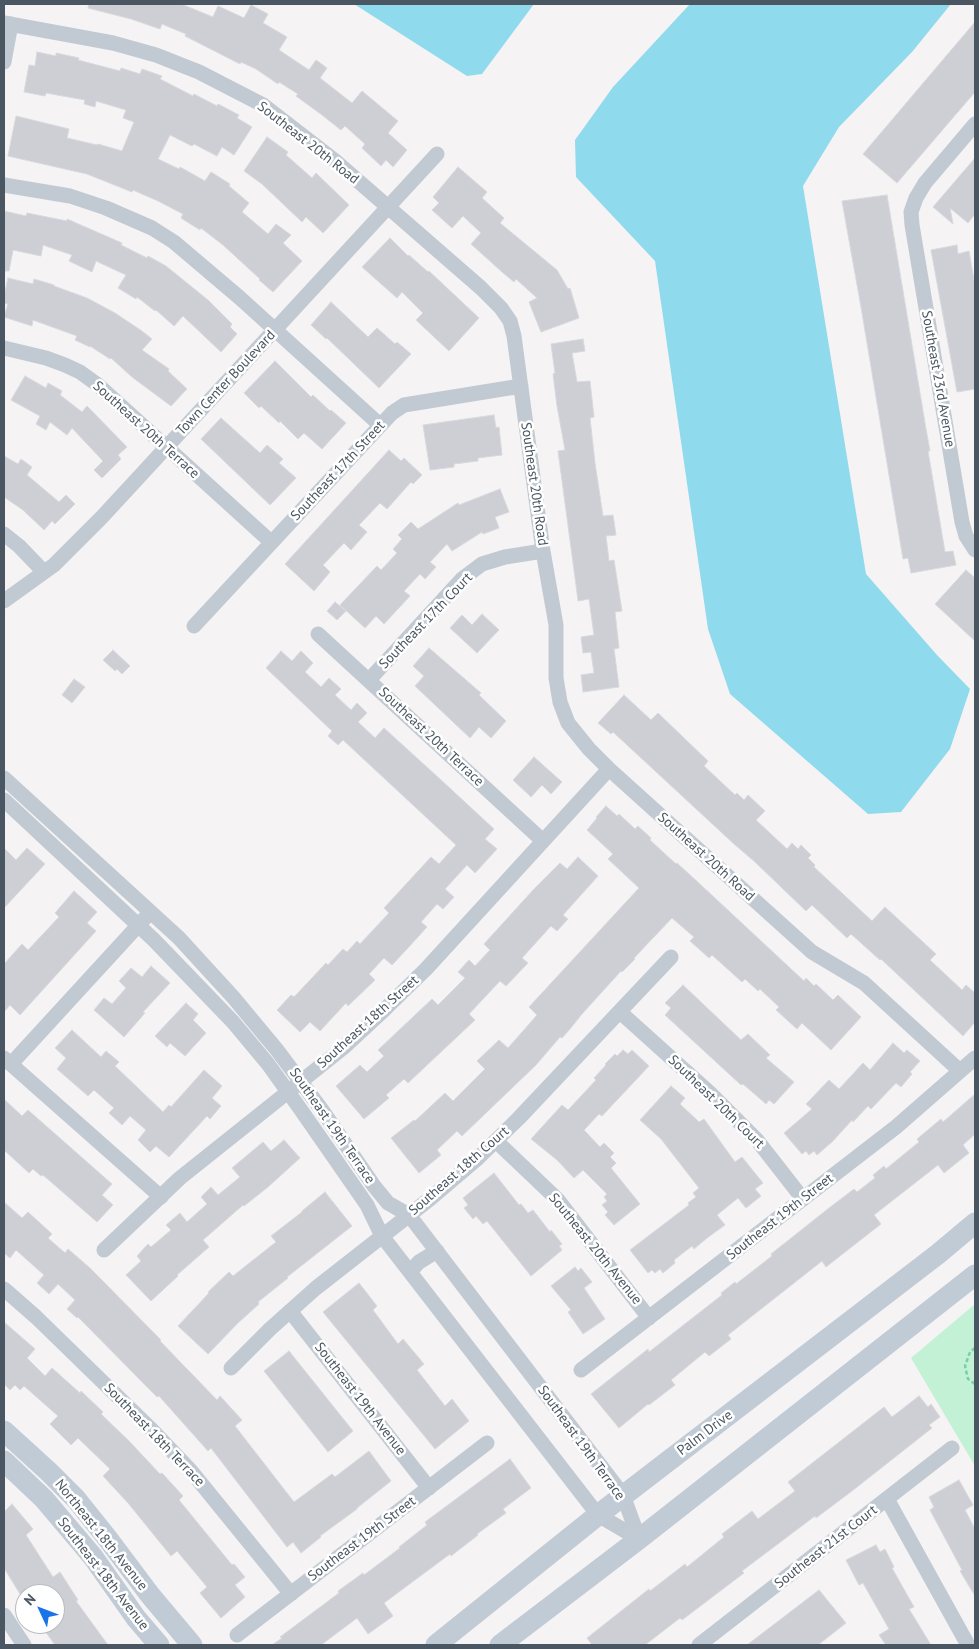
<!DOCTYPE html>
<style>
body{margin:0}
#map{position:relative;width:979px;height:1649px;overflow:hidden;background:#f5f3f3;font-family:"PT Sans",sans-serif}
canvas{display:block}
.frame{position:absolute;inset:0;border:5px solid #4a5661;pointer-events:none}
.north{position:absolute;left:15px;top:1584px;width:50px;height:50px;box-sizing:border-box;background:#fff;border:1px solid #b7bbc0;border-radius:50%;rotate:313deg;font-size:14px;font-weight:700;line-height:20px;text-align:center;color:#4a5661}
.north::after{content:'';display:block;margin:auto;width:18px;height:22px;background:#1a73e8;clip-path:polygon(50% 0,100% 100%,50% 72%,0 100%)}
</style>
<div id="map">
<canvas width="979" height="1649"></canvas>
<div class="frame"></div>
<div class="north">N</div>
</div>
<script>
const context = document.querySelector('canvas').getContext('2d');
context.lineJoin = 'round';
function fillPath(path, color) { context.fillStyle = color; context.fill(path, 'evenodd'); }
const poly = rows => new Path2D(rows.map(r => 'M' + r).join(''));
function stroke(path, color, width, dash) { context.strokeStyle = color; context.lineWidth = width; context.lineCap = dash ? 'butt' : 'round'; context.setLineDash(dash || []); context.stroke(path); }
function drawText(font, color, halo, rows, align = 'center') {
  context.font = font + ' "PT Sans",sans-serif'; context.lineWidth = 5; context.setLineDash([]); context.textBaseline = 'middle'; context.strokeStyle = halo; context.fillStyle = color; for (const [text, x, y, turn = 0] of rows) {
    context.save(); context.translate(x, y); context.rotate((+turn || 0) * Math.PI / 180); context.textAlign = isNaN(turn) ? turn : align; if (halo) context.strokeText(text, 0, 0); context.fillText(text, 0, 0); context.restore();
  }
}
const green = poly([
 [975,1304,975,1466,911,1358]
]);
const water = poly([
 [354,4,534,4,482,74,467,76],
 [690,4,951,4,912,52,839,127,803,186,866,574,937,655,970,689,950,749,901,812,868,814,730,694,708,629,655,261,576,177,575,140,613,87]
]);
const building = poly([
 [89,4,181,4,213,17,218,6,244,18,251,5,268,14,263,23,287,37,279,50,309,70,316,60,327,68,320,78,352,103,362,91,398,121,388,133,407,150,393,167,386,160,381,166,362,148,365,144,345,126,341,130,322,115,296,96,298,94,279,82,278,84,256,69,241,62,240,64,185,36,186,34,162,24,160,29,131,19,88,8,89,4],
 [975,22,975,92,897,183,863,154,975,22],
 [37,52,56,56,56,53,79,58,78,60,120,71,121,68,140,74,142,69,162,76,160,79,193,96,194,94,217,106,218,104,239,115,237,118,252,127,234,155,222,147,217,156,194,144,192,146,170,135,158,159,179,169,180,167,205,181,211,172,230,184,229,186,249,203,242,212,268,234,276,224,291,235,283,243,302,261,273,292,259,280,260,279,223,245,201,228,200,230,181,218,183,214,158,201,133,190,132,192,87,174,8,156,16,116,69,129,67,138,97,145,98,144,122,151,134,122,123,118,126,110,96,101,95,107,84,104,85,100,46,93,45,96,24,92,29,65,35,66,37,52],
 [267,137,288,152,286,155,312,178,316,173,349,205,323,233,306,217,302,222,262,184,244,171,267,137],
 [975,158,975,214,968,223,950,208,953,224,933,207,975,158],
 [458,167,487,192,482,198,504,218,500,223,557,270,568,289,570,288,579,318,541,332,529,302,537,298,516,279,514,282,502,272,471,244,481,233,463,216,452,228,432,210,439,203,433,197,458,167],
 [887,195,926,429,930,451,928,451,945,552,953,551,956,565,911,573,908,558,903,559,861,307,842,201,887,195],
 [4,211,26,216,27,213,67,221,67,219,122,243,121,245,147,258,148,256,166,266,208,300,232,324,230,327,237,334,221,352,183,316,174,326,156,310,155,311,137,297,136,299,118,288,126,275,96,261,92,272,69,261,72,255,43,245,41,256,13,250,9,271,4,271,4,211],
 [390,238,408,256,409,255,428,272,429,271,479,318,449,351,416,320,423,313,402,292,397,298,362,267,390,238],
 [957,245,958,254,969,251,975,286,975,389,957,392,931,250,957,245],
 [8,278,33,284,34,279,54,285,54,286,87,298,115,313,142,331,152,339,142,350,169,369,168,371,187,389,171,406,132,377,111,358,110,359,90,346,90,347,75,340,77,336,33,320,32,326,4,317,8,304,4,303,4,296,8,278],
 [331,302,368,337,377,328,395,344,397,342,411,354,379,388,327,338,326,339,311,325,331,302],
 [583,339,585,351,572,353,577,382,590,381,594,417,590,418,595,463,603,516,613,515,616,535,606,536,609,561,614,560,622,611,615,612,619,648,614,649,619,687,583,692,581,675,594,673,591,652,583,653,581,637,594,635,589,599,578,601,576,585,558,451,565,450,557,406,553,374,555,373,551,344,583,339],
 [275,361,311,397,313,395,330,411,331,410,346,423,322,449,304,433,298,439,280,421,279,423,261,406,259,408,244,393,275,361],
 [25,376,46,388,48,383,62,391,60,395,82,412,87,406,127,447,118,455,121,459,102,478,94,470,103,461,72,428,67,435,50,422,46,430,36,424,40,416,11,400,25,376],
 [494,415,496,428,499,427,502,455,478,458,478,461,454,464,454,467,430,470,423,425,494,415],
 [221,418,260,453,267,445,283,459,279,463,296,478,270,505,201,439,221,418],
 [389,450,401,461,404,458,422,475,413,484,411,482,387,509,380,503,359,525,367,532,351,550,344,543,323,565,330,572,314,591,285,564,389,450],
 [4,456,18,464,21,459,32,467,27,475,59,502,66,495,75,504,55,524,52,521,44,530,23,510,4,497,4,456],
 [500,489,509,512,495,517,499,528,483,534,482,532,452,551,447,544,430,562,436,567,425,579,420,574,404,591,410,596,384,624,376,616,365,628,340,605,377,566,381,570,397,553,393,549,402,539,398,535,411,522,418,529,458,503,459,505,500,489],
 [966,570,975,578,975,641,935,604,966,570],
 [335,602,346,611,337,620,327,611,335,602],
 [482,614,499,630,477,653,450,628,462,615,472,625,482,614],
 [429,648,481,693,479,695,506,721,491,738,479,727,470,738,415,686,424,676,413,666,429,648],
 [113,650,130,666,122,674,117,669,115,671,103,660,113,650],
 [281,651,292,661,301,651,313,663,305,672,321,687,329,678,341,689,335,695,351,710,357,703,367,713,358,722,375,738,384,728,440,779,494,829,485,839,497,849,475,873,467,865,445,889,454,897,443,909,437,904,421,922,427,927,407,949,392,965,384,958,369,974,375,980,348,1006,346,1003,320,1031,310,1022,300,1032,277,1010,291,995,294,997,326,963,328,965,343,949,347,952,357,941,360,944,389,913,384,908,431,857,439,864,456,845,343,740,338,745,328,736,332,731,266,668,281,651],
 [74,679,85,687,72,703,62,695,74,679],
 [624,695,651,720,658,713,708,761,704,766,735,795,737,793,744,800,748,795,765,811,756,820,787,849,792,843,798,849,801,845,811,855,808,858,815,865,814,867,872,921,885,907,936,954,930,960,962,990,966,985,975,993,975,1022,963,1036,881,959,880,960,851,934,847,938,812,905,806,911,755,862,734,844,613,732,611,734,598,723,624,695],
 [534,757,562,782,551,794,542,785,531,797,513,780,534,757],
 [606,806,617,816,619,814,635,829,638,826,651,838,650,840,676,864,677,863,701,885,804,981,806,978,814,986,816,984,833,1000,838,995,861,1017,831,1050,802,1023,797,1029,776,1010,779,1007,760,989,758,991,745,979,742,982,712,955,709,958,690,941,694,937,672,918,634,958,635,959,622,972,621,971,582,1014,570,1029,562,1038,560,1037,536,1065,462,1136,457,1131,437,1150,441,1155,419,1173,391,1138,414,1120,415,1121,445,1093,453,1101,485,1069,477,1061,499,1040,508,1048,537,1015,529,1007,639,888,608,859,613,854,587,830,597,818,596,817,606,806],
 [4,848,16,860,27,848,45,864,4,908,4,848],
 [578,857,598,876,563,915,568,919,557,931,551,926,522,958,528,963,506,986,500,981,469,1014,475,1020,408,1083,404,1079,386,1095,389,1098,364,1119,336,1086,360,1065,367,1072,384,1056,378,1050,432,999,438,1005,465,978,458,972,469,960,475,966,490,950,484,944,534,889,560,863,567,869,578,857],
 [74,891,97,912,87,923,96,931,20,1015,10,1005,4,1012,4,964,22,944,28,950,59,917,55,913,74,891],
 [151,966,170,983,143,1012,145,1013,124,1037,94,1010,104,998,112,1004,126,988,119,981,131,968,142,977,151,966],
 [683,985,741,1040,748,1034,770,1055,766,1058,794,1082,774,1104,769,1100,766,1104,743,1084,741,1085,665,1015,671,1008,665,1003,683,985],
 [186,1003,198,1014,193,1020,206,1033,185,1056,170,1043,167,1047,155,1036,186,1003],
 [72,1030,101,1057,106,1051,119,1062,115,1066,163,1112,169,1105,171,1107,204,1070,222,1086,212,1098,221,1106,210,1119,207,1116,169,1157,156,1146,150,1152,138,1140,146,1130,130,1116,122,1125,109,1113,114,1108,94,1090,88,1096,57,1069,66,1058,55,1048,72,1030],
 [893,1043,904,1053,907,1050,920,1061,910,1072,912,1074,901,1087,896,1083,871,1109,868,1106,853,1122,852,1120,833,1141,817,1155,814,1151,809,1155,806,1151,802,1154,784,1133,812,1109,806,1104,829,1080,839,1089,863,1063,870,1070,893,1043],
 [623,1050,628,1054,632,1050,649,1066,602,1116,599,1114,584,1130,600,1147,604,1143,614,1153,610,1157,616,1163,611,1168,640,1204,614,1225,605,1215,608,1212,602,1205,607,1201,604,1197,607,1194,583,1170,574,1178,557,1160,531,1139,562,1105,568,1110,596,1080,594,1078,606,1065,605,1064,615,1054,617,1056,623,1050],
 [671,1086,685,1098,680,1104,699,1122,704,1119,735,1162,742,1157,763,1183,755,1189,761,1196,746,1208,738,1198,717,1215,725,1225,707,1238,694,1249,692,1246,674,1260,675,1263,663,1273,660,1269,655,1273,652,1270,648,1273,630,1250,689,1205,688,1203,696,1197,693,1193,699,1188,661,1139,640,1120,671,1086],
 [975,1094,975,1134,963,1145,969,1153,944,1173,938,1165,874,1215,881,1224,826,1267,822,1261,728,1335,731,1339,709,1356,705,1352,671,1380,675,1385,649,1405,648,1404,619,1428,591,1394,648,1349,649,1352,722,1295,721,1293,735,1282,736,1284,772,1256,771,1254,829,1208,854,1189,857,1192,875,1178,873,1175,884,1166,886,1169,919,1142,917,1139,941,1119,943,1122,975,1094],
 [4,1099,22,1116,28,1110,112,1184,102,1195,113,1205,97,1222,43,1175,41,1176,33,1169,29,1173,4,1150,4,1099],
 [284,1140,300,1158,268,1187,244,1206,243,1205,203,1240,209,1247,177,1275,178,1276,151,1301,126,1275,141,1261,137,1256,148,1244,151,1247,171,1230,166,1225,180,1213,187,1222,207,1204,201,1197,211,1187,218,1195,240,1177,232,1168,263,1142,271,1151,284,1140],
 [494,1173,519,1205,521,1204,528,1213,533,1210,550,1232,551,1230,562,1244,559,1246,562,1250,531,1276,487,1221,483,1224,476,1216,473,1219,464,1208,468,1205,463,1198,494,1173],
 [325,1192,352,1226,287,1277,288,1278,258,1302,259,1304,238,1323,208,1354,178,1326,209,1293,208,1292,229,1272,233,1276,276,1242,271,1236,302,1212,302,1211,325,1192],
 [4,1202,22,1218,28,1212,52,1234,48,1238,65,1253,68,1249,90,1268,161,1340,160,1341,217,1400,220,1396,242,1420,235,1426,294,1502,332,1474,335,1477,369,1451,391,1481,357,1508,357,1509,320,1536,321,1537,301,1553,293,1542,287,1547,211,1448,208,1451,159,1396,157,1397,78,1317,77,1318,67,1309,75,1300,58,1284,49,1294,37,1283,44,1275,16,1250,10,1258,4,1253,4,1202],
 [575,1267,578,1271,581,1268,592,1282,584,1288,605,1319,583,1334,568,1312,571,1310,551,1286,575,1267],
 [359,1283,377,1306,373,1310,398,1344,403,1339,424,1364,417,1370,445,1406,452,1399,469,1421,435,1449,323,1312,359,1283],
 [4,1322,35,1349,27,1358,45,1376,52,1368,80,1393,81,1391,103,1412,101,1414,129,1441,160,1474,162,1473,183,1496,179,1500,232,1565,234,1564,245,1577,235,1585,245,1597,221,1618,200,1593,207,1587,177,1551,171,1556,128,1503,103,1476,110,1469,78,1438,71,1445,50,1424,58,1416,24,1386,20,1390,15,1385,10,1390,4,1384,4,1322],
 [289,1351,353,1431,328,1452,264,1371,289,1351],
 [919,1396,928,1407,931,1404,940,1417,929,1425,932,1428,852,1491,816,1518,815,1516,742,1571,744,1573,682,1620,680,1618,645,1645,592,1645,587,1638,649,1589,650,1591,685,1564,687,1567,724,1537,722,1534,752,1511,758,1519,795,1491,788,1482,884,1407,892,1417,919,1396],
 [510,1459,531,1488,503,1509,506,1513,477,1534,478,1535,451,1556,450,1554,384,1603,393,1616,368,1634,357,1618,321,1645,272,1645,282,1638,280,1637,339,1593,338,1591,363,1573,364,1575,400,1548,399,1547,427,1525,425,1522,510,1459],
 [959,1480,973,1505,965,1510,975,1529,975,1596,960,1571,962,1570,930,1510,934,1507,929,1497,959,1480],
 [12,1504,33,1529,26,1535,53,1577,60,1572,78,1600,76,1601,108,1645,55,1645,40,1624,55,1624,55,1594,20,1594,4,1568,4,1512,12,1504],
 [876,1545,880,1552,885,1549,894,1567,892,1568,914,1607,909,1609,931,1645,886,1645,879,1635,889,1629,863,1583,859,1585,846,1560,876,1545],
 [819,1590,846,1623,818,1645,747,1645,819,1590]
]);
const path = poly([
 [975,1348,970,1352,965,1366,968,1379,975,1384]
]);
const street = poly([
 [4,23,113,43,156,55,199,72,263,105,334,160,481,288,501,308,510,321,514,336,543,551,556,625,556,678,560,702,568,723,589,749,609,769,812,952,864,983,960,1071],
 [4,62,11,24],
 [975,124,925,183,916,198,911,212,912,225,962,522,966,536,975,550],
 [4,185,70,196,106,208,152,228,174,242,240,298,380,425],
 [4,348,46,358,65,365,80,372,98,385,271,542],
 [4,534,19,546,44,572],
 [4,601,54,565,102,517,437,154],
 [194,626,392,413,404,405,521,386],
 [318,634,543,841],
 [369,680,462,579,482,564,505,557,543,551],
 [4,778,179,938,233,997,277,1050,322,1110,374,1186,388,1203,409,1215,623,1495,639,1539],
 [4,800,154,940,233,1022,268,1064,301,1110,367,1205,382,1236,598,1515,639,1539],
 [620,1012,710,1093,757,1140,803,1199],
 [4,1058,161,1197],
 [11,1064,145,918],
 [496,1141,558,1200,649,1318],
 [104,1250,180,1178,343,1048,384,1010,426,969,609,769],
 [410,1272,419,1262,437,1251],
 [4,1289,36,1317,150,1428,191,1471,291,1594],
 [290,1311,429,1488],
 [231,1368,270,1329,316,1288,431,1198,478,1158,518,1119,671,957],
 [581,1370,896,1127,975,1058],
 [887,1499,968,1645],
 [4,1615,24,1645],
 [237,1635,487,1443],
 [699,1645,952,1448]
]);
const secondary = poly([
 [4,1431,49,1472,76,1499,108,1539,150,1595,192,1645],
 [4,1461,44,1499,93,1557,136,1618,159,1645],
 [436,1645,598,1515,938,1254,975,1223],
 [500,1645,639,1539,975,1275]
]);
const streetNames = [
 ["Southeast 20th Road",308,143,38],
 ["Southeast 23rd Avenue",938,379,80],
 ["Town Center Boulevard",226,383,-47],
 ["Southeast 20th Terrace",146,430,42],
 ["Southeast 17th Street",338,471,-47],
 ["Southeast 20th Road",534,484,82],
 ["Southeast 17th Court",426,621,-46],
 ["Southeast 20th Terrace",431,737,43],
 ["Southeast 20th Road",706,857,42],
 ["Southeast 18th Street",368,1022,-42],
 ["Southeast 20th Court",716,1102,44],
 ["Southeast 19th Terrace",332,1126,55],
 ["Southeast 18th Court",459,1171,-41],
 ["Southeast 19th Street",780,1217,-38],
 ["Southeast 20th Avenue",595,1249,51],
 ["Southeast 19th Avenue",360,1399,52],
 ["Palm Drive",705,1433,-37],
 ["Southeast 18th Terrace",154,1435,46],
 ["Southeast 19th Terrace",581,1443,54],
 ["Northeast 18th Avenue",101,1535,51],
 ["Southeast 19th Street",362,1539,-37],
 ["Southeast 21st Court",826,1547,-38],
 ["Southeast 18th Avenue",103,1574,52]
];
fillPath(green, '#c3f1d5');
fillPath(water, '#90daee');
fillPath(building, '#cdcfd5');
stroke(building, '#d7d9de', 1);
stroke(path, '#7ad0a6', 2.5, [4, 2.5]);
stroke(street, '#c1cad2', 15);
stroke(secondary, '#c1cbd6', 21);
drawText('14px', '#4a5661', '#fff', streetNames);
</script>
